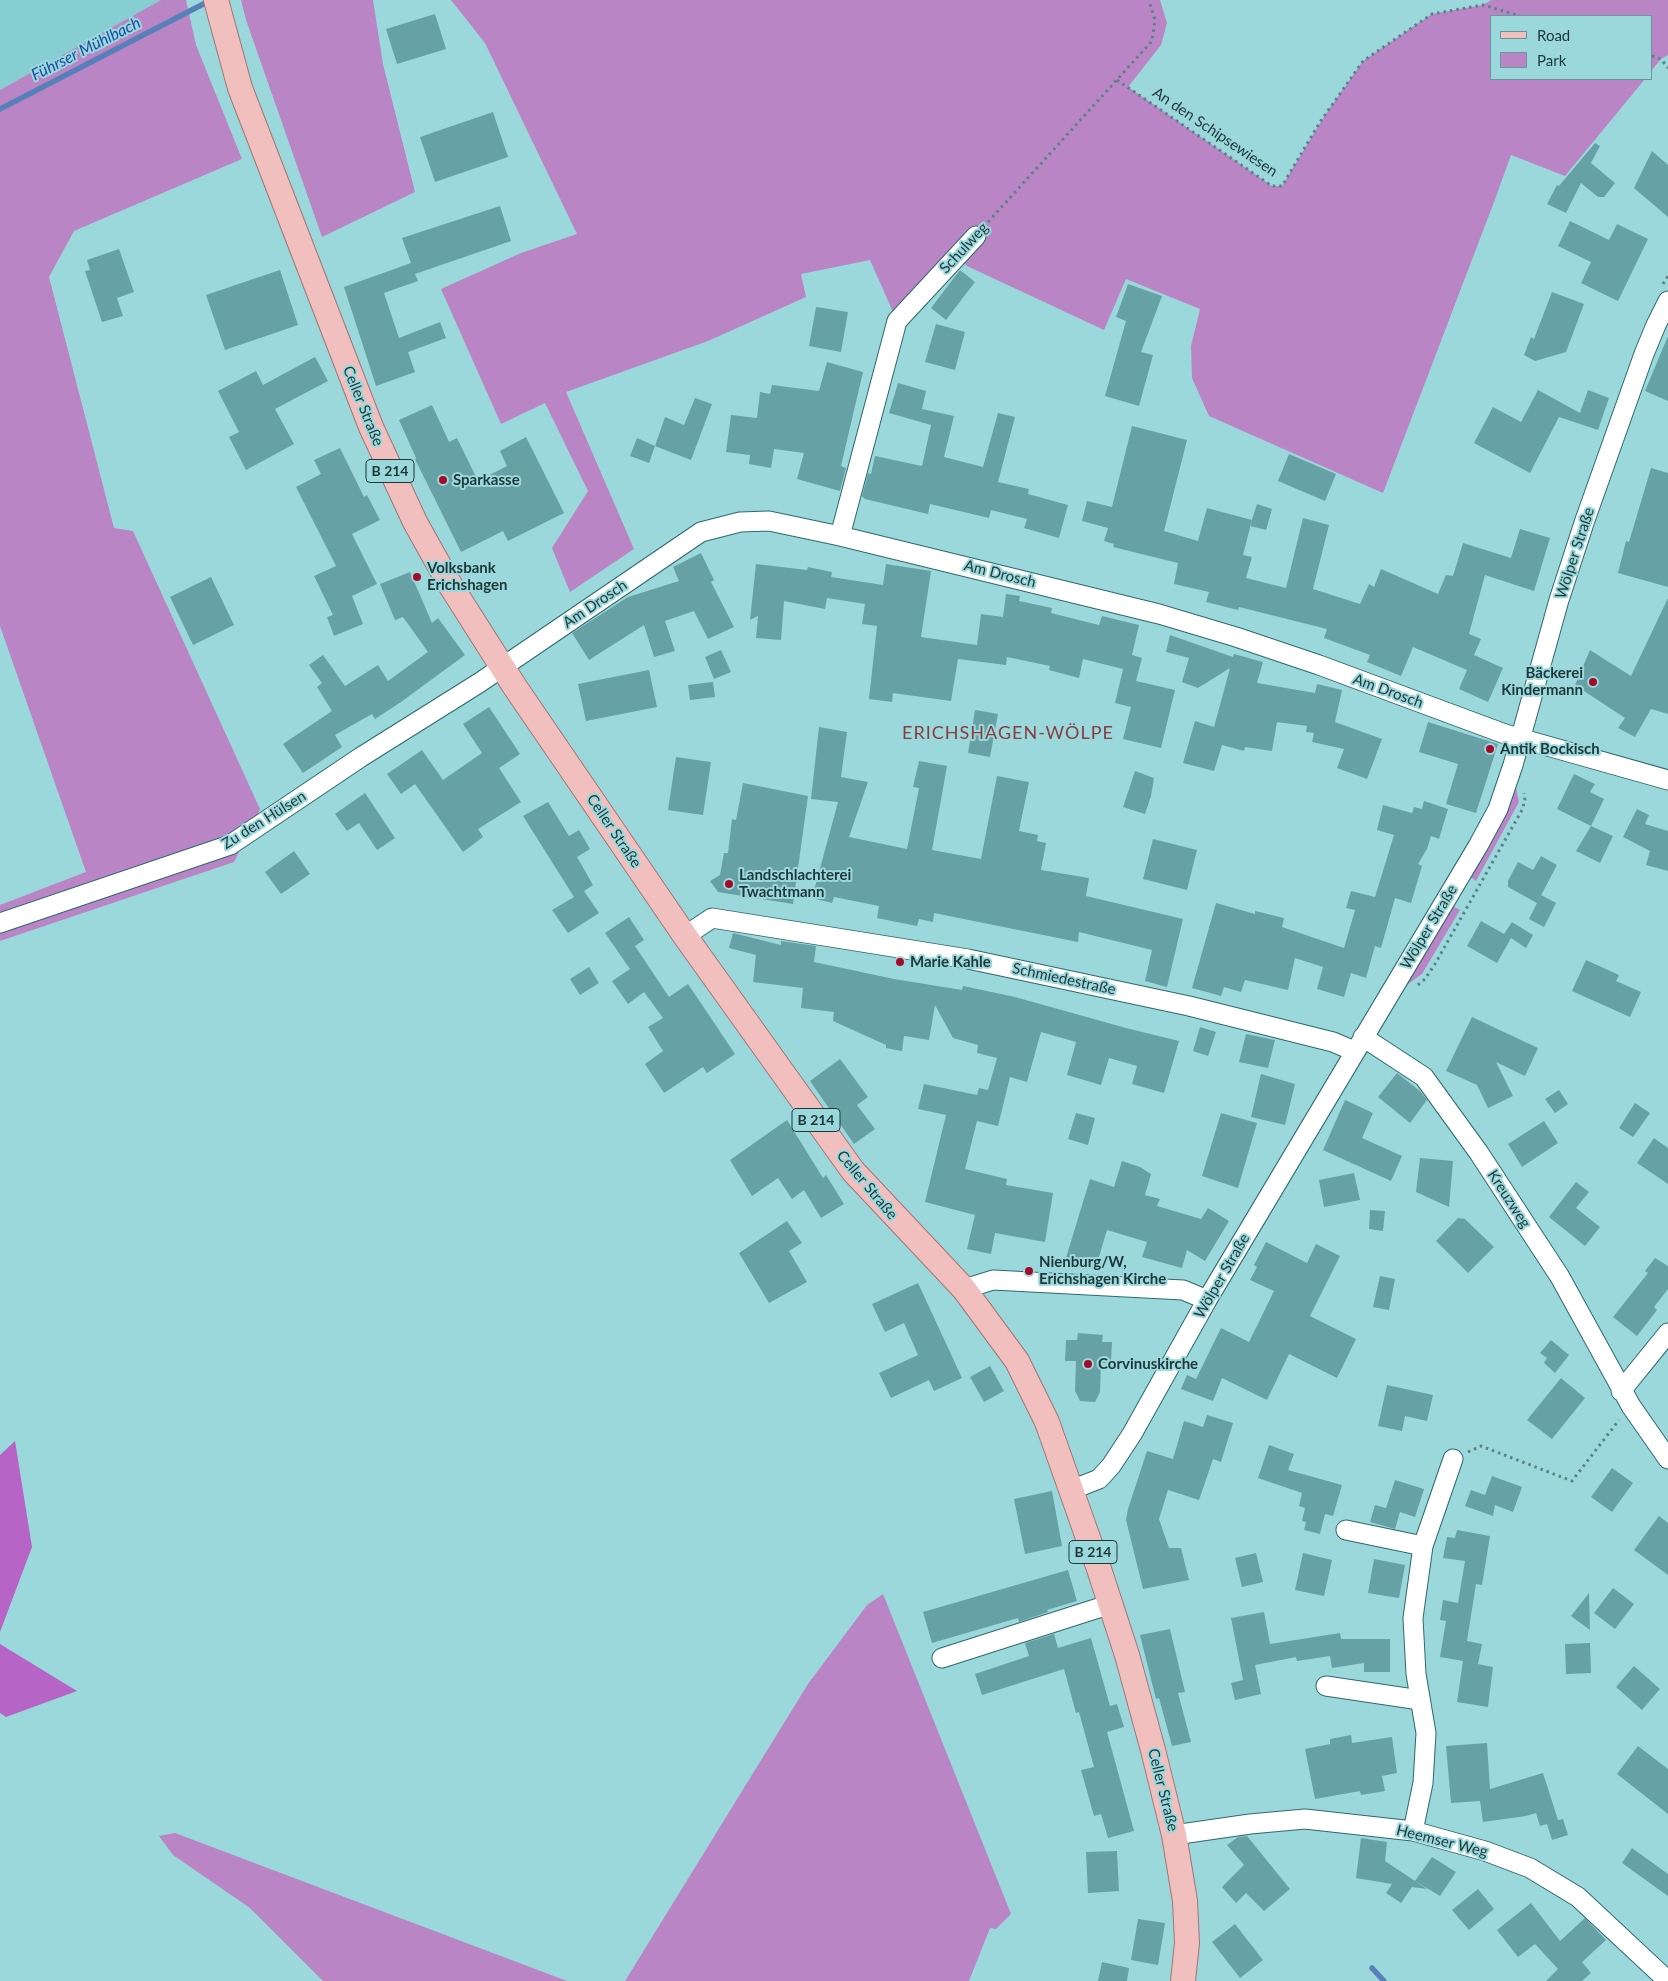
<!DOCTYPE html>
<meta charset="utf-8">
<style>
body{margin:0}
#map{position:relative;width:1668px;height:1981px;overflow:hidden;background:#9bd8dc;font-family:Lato,sans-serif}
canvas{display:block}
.legend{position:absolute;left:1490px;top:15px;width:162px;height:65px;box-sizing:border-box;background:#9bd8dc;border:1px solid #69989a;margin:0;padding:6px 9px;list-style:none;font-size:15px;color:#1e3738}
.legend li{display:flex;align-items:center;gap:10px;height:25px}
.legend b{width:25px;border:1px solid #69989a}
</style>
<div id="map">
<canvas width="1668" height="1981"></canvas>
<ul class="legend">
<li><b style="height:6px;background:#f2bfbf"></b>Road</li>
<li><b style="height:14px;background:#ba85c4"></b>Park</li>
</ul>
</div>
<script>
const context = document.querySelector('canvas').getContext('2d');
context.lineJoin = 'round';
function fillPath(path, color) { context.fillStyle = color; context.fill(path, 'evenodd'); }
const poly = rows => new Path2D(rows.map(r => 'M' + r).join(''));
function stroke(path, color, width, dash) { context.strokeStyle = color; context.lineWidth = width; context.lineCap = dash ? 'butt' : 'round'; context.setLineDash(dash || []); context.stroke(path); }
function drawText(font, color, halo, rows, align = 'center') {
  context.font = font + ' Lato,sans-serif'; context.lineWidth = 4; context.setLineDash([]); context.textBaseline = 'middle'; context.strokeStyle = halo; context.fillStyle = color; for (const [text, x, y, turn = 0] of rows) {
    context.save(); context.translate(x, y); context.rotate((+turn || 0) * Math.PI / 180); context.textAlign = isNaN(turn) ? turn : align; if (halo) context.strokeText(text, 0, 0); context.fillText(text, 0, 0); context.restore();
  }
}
const built = poly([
 [0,0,161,0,0,90]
]);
const green = poly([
 [161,0,186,0,196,45,242,159,74,231,49,277,114,528,133,531,260,809,234,862,0,941,0,905,86,872,0,626,0,90],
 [241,0,373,0,383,64,415,192,322,237,246,20],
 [451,0,1160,0,1167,23,1161,45,1128,87,1272,186,1282,186,1325,115,1363,61,1432,14,1483,5,1491,0,1668,0,1668,55,1661,59,1652,70,1652,16,1492,16,1492,79,1645,79,1565,176,1511,155,1494,202,1383,493,1209,416,1192,378,1191,346,1200,309,1126,279,1104,330,967,266,957,256,897,321,870,260,801,274,806,297,708,341,566,392,634,549,570,592,552,548,588,491,545,403,501,424,441,289,521,253,577,234,485,43],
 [1515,783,1519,802,1476,881,1468,875],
 [1451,905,1460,910,1422,974,1401,989],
 [883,1594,1011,1914,996,1929,990,1928,969,1981,625,1981,808,1684,867,1605],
 [175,1833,567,1981,323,1981,250,1908,173,1855,159,1836]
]);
const forest = poly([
 [15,1441,32,1547,0,1632,0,1455],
 [0,1644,77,1691,6,1717,0,1713]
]);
const stream = poly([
 [0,109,211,0],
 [1372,1968,1384,1981]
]);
const building = poly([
 [435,14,446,49,397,64,386,29],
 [493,112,508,157,435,182,420,137],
 [1595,143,1600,146,1591,163,1615,183,1604,197,1598,197,1581,183,1566,213,1547,204,1557,185,1559,186],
 [1652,151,1668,165,1668,217,1634,188],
 [500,206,511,241,415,274,418,281,384,293,399,338,440,322,446,338,408,352,415,372,376,386,344,287,411,263,402,238],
 [1570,221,1609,240,1617,224,1648,239,1618,301,1581,283,1591,262,1558,246],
 [119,249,134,292,117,298,123,316,102,322,85,271,90,270,87,260],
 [280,270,298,325,225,350,206,295],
 [960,270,975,282,946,320,931,308],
 [1128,284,1162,296,1141,352,1153,355,1139,406,1105,396,1126,321,1116,317],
 [1552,292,1584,304,1566,352,1535,361,1524,355,1531,337,1534,339],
 [816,307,848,312,841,352,809,346],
 [936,324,965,332,955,370,925,362],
 [1668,336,1668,401,1645,391],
 [315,357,328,381,275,409,294,444,246,470,229,437,239,432,218,391,256,371,263,385],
 [827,362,863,372,841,466,846,468,840,491,797,479,804,453,774,449,771,468,749,464,750,455,726,452,731,415,757,418,760,392,770,394,772,385,819,391],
 [898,383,926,391,922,409,954,416,944,457,983,467,998,413,1015,417,998,482,1029,489,1028,494,1068,505,1059,538,1024,528,1027,519,991,510,989,518,930,504,928,514,865,499,862,496,868,473,871,474,875,456,922,466,931,425,889,413],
 [1538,390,1580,413,1588,390,1609,398,1598,430,1559,417,1530,473,1474,443,1493,407,1521,422],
 [695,398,712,404,691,460,655,446,665,417,684,425],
 [432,405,449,442,457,438,478,481,507,466,500,451,526,437,564,513,508,541,503,531,461,552,415,459,416,458,399,420],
 [1132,426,1187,440,1164,531,1198,541,1207,508,1252,520,1243,555,1252,557,1246,578,1286,588,1303,518,1329,525,1313,589,1360,604,1369,584,1374,587,1381,569,1438,594,1446,575,1453,576,1463,543,1511,558,1520,529,1550,538,1534,591,1485,575,1469,634,1481,639,1474,655,1503,668,1488,702,1459,689,1467,670,1413,647,1401,676,1367,662,1370,655,1324,638,1327,629,1239,607,1238,610,1206,602,1209,592,1174,584,1178,563,1113,547,1114,544,1104,541,1108,528,1082,521,1087,501,1112,507],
 [637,438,655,446,649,463,630,456],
 [340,448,364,497,367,495,380,520,352,534,377,584,352,596,363,624,334,636,327,617,333,615,314,576,336,566,296,487,321,474,314,460],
 [1289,454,1336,474,1325,501,1278,481],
 [1651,468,1668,473,1668,587,1618,573,1626,541,1629,542],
 [1257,504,1272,509,1266,530,1250,526],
 [701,553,714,580,711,582,734,627,708,639,694,611,665,621,675,651,654,657,644,625,589,660,572,633,628,597,679,581,673,567],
 [756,564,807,570,808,567,832,572,831,577,883,585,886,564,931,571,921,637,977,645,981,614,1003,617,1006,594,1020,596,1019,601,1052,608,1051,613,1099,625,1102,616,1139,625,1132,655,1142,658,1136,681,1175,690,1161,748,1123,739,1131,707,1115,703,1123,669,1083,659,1079,678,1049,670,1050,666,1007,657,1006,665,958,659,951,701,893,693,892,702,869,699,877,626,862,624,865,604,827,598,825,609,784,601,781,640,756,638,758,616,750,620],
 [410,572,432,623,438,618,465,655,401,702,375,719,372,714,335,735,342,747,303,773,283,744,332,711,317,687,322,683,309,665,323,655,345,686,378,665,388,681,428,652,403,617,395,620,380,584],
 [211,577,234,625,193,645,170,597],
 [1668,598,1668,714,1651,709,1635,737,1618,728,1625,718,1575,685,1590,650,1631,676],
 [1170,635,1233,657,1234,654,1263,662,1257,683,1315,693,1317,684,1342,690,1335,722,1382,739,1367,779,1337,768,1344,749,1312,742,1314,733,1306,732,1307,726,1277,722,1272,751,1245,747,1244,751,1222,745,1214,771,1183,763,1195,721,1214,727,1230,668,1198,688,1182,682,1189,658,1166,652],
 [721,650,731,672,714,679,705,657],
 [649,670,657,707,586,721,578,684],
 [713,682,715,697,690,700,688,685],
 [489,707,520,754,499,768,521,802,478,829,483,837,463,852,415,784,401,794,387,774,422,750,443,780,482,753,463,724],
 [975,710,998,714,990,757,968,753],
 [1428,722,1498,744,1476,813,1446,804,1458,764,1419,752],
 [819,727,847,732,841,777,868,782,849,837,907,849,919,788,913,787,919,761,947,766,932,850,981,859,997,776,1029,782,1019,831,1038,835,1037,841,1046,843,1041,870,1089,878,1086,896,1183,919,1167,987,1145,981,1152,950,1079,932,1078,942,934,913,933,922,919,919,917,926,877,918,879,906,834,897,832,903,812,898,838,802,811,799],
 [676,757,711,762,703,815,668,810],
 [1135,771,1154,778,1151,796,1145,814,1123,807],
 [1574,774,1595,784,1590,792,1604,799,1591,826,1557,809],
 [743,783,808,796,793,904,718,892,710,881,720,875,724,853,728,853,732,819,736,820],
 [365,793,395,838,377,850,359,823,347,831,335,814],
 [1424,801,1448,809,1439,839,1431,836,1427,849,1418,864,1422,866,1411,903,1395,898,1381,948,1375,946,1366,978,1351,973,1344,997,1317,989,1323,967,1295,958,1288,990,1245,980,1241,992,1224,987,1221,996,1192,988,1216,903,1255,914,1255,911,1284,918,1282,927,1344,948,1355,910,1346,908,1351,891,1375,897,1394,835,1377,830,1383,805,1412,813,1414,807,1422,809],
 [548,802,569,836,579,830,590,849,577,857,593,885,584,891,599,913,568,933,552,910,574,897,523,816],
 [1637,809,1649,815,1645,824,1668,831,1668,871,1646,865,1650,851,1623,837],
 [1591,826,1613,836,1600,863,1576,851],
 [1153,839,1197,850,1187,890,1143,879],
 [294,851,310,874,281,894,265,872],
 [1541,856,1557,865,1537,903,1508,887,1508,881,1518,862,1533,870],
 [1541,895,1556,903,1544,927,1529,919],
 [629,917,644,940,635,946,669,997,688,984,735,1054,707,1073,703,1067,664,1093,645,1064,663,1051,648,1027,663,1018,644,992,628,1004,612,981,630,969,605,933],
 [1481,921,1506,935,1504,934,1512,922,1533,935,1526,948,1511,938,1497,963,1467,946],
 [733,933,781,945,781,941,816,946,814,962,894,979,962,990,963,986,1015,997,1126,1028,1179,1041,1164,1093,1132,1084,1137,1066,1109,1058,1101,1085,1067,1075,1076,1042,1041,1032,1027,1082,1010,1077,998,1126,977,1121,965,1169,1007,1179,1006,1185,1053,1193,1045,1242,995,1233,991,1254,967,1249,975,1215,925,1202,946,1115,918,1109,924,1084,977,1095,979,1088,988,1090,997,1058,977,1053,978,1045,953,1038,935,1005,929,1040,904,1036,902,1051,886,1048,886,1045,833,1021,834,1012,801,1008,803,988,753,982,756,955,729,948],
 [1586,960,1619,975,1616,981,1641,992,1630,1017,1572,991],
 [589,967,599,983,580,995,570,979],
 [1472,1017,1538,1048,1525,1076,1496,1062,1513,1096,1488,1108,1477,1085,1446,1071],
 [1200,1027,1216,1032,1208,1056,1193,1051],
 [1246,1034,1275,1040,1268,1068,1239,1062],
 [840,1059,868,1097,857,1105,875,1129,854,1144,810,1081],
 [1397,1073,1420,1091,1427,1100,1410,1123,1378,1097],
 [1261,1074,1295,1084,1285,1125,1251,1117],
 [1559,1090,1568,1104,1555,1113,1545,1099],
 [1345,1100,1373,1113,1362,1138,1402,1156,1391,1181,1323,1150],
 [1635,1103,1650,1113,1633,1137,1619,1128],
 [1076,1113,1095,1118,1088,1145,1068,1139],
 [1221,1113,1257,1123,1238,1188,1202,1176],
 [787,1120,823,1178,826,1175,844,1204,821,1218,804,1190,792,1199,778,1178,752,1196,730,1160],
 [1544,1121,1558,1143,1522,1167,1508,1144],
 [1654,1138,1668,1148,1668,1184,1637,1163],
 [1420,1158,1453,1161,1449,1207,1416,1192],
 [1122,1161,1140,1167,1151,1174,1145,1195,1160,1199,1157,1206,1201,1219,1208,1208,1229,1221,1205,1261,1187,1250,1182,1268,1142,1257,1147,1242,1107,1230,1095,1270,1065,1261,1090,1179,1114,1187],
 [1354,1173,1360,1200,1324,1207,1319,1180],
 [1576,1182,1589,1192,1576,1208,1600,1227,1585,1246,1549,1217],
 [1370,1210,1385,1211,1383,1231,1369,1229],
 [1458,1218,1465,1219,1494,1247,1468,1273,1436,1241],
 [787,1221,802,1243,789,1251,807,1282,769,1303,739,1253],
 [1266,1242,1307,1263,1316,1244,1340,1256,1310,1316,1356,1339,1337,1378,1289,1354,1267,1400,1222,1378,1213,1401,1181,1389,1187,1375,1196,1379,1221,1328,1249,1342,1274,1291,1250,1280,1257,1267,1254,1265],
 [1655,1258,1668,1266,1668,1289,1654,1307,1657,1310,1637,1336,1613,1317,1648,1273,1645,1271],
 [1380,1276,1395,1279,1389,1310,1373,1307],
 [918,1283,962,1378,934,1391,929,1380,891,1398,879,1373,918,1355,904,1323,885,1332,872,1304],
 [1078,1333,1103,1335,1102,1342,1112,1342,1111,1363,1101,1363,1100,1392,1095,1402,1080,1401,1075,1391,1076,1361,1065,1361,1066,1340,1077,1340],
 [1551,1340,1569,1355,1555,1373,1544,1363,1547,1358,1540,1353],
 [990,1366,1004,1391,984,1402,970,1377],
 [1561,1378,1585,1398,1552,1439,1527,1420],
 [1387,1385,1433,1395,1427,1421,1405,1416,1402,1431,1378,1426],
 [1207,1415,1233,1423,1221,1462,1213,1459,1199,1500,1168,1490,1159,1519,1169,1548,1181,1548,1189,1580,1143,1589,1126,1520,1128,1509,1147,1451,1173,1459,1184,1421,1203,1427],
 [1269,1445,1294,1454,1288,1470,1342,1485,1333,1516,1325,1514,1320,1534,1304,1530,1306,1522,1302,1521,1305,1508,1299,1506,1302,1493,1258,1478],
 [1612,1468,1633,1483,1612,1512,1591,1497],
 [1492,1476,1522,1487,1513,1512,1495,1505,1493,1516,1465,1506,1471,1490,1485,1495],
 [1395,1480,1424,1489,1415,1517,1400,1512,1395,1529,1370,1522,1375,1505,1386,1508],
 [1052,1491,1062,1546,1025,1554,1014,1499],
 [1659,1516,1668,1523,1668,1575,1634,1550],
 [1457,1530,1490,1536,1482,1585,1476,1584,1467,1641,1482,1644,1478,1664,1493,1667,1488,1707,1457,1702,1463,1661,1440,1657,1446,1621,1440,1620,1443,1600,1458,1603,1465,1561,1443,1558,1447,1537,1455,1538],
 [1256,1553,1263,1582,1242,1587,1235,1558],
 [1303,1553,1332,1560,1324,1596,1295,1590],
 [1374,1559,1405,1565,1399,1598,1368,1593],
 [1068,1570,1077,1601,1047,1610,1048,1612,1019,1622,1018,1618,932,1643,923,1612],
 [1613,1588,1634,1604,1615,1629,1594,1613],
 [1589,1593,1590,1630,1571,1616],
 [1264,1612,1270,1644,1340,1633,1341,1639,1390,1639,1390,1672,1364,1672,1364,1663,1332,1668,1330,1656,1297,1661,1296,1657,1255,1665,1261,1694,1235,1700,1231,1683,1243,1680,1231,1618],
 [1170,1629,1185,1692,1178,1693,1191,1742,1172,1746,1159,1698,1156,1699,1140,1635],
 [1054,1634,1058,1648,1091,1638,1110,1706,1117,1704,1124,1727,1107,1732,1134,1831,1108,1838,1101,1814,1094,1816,1081,1770,1094,1767,1079,1712,1076,1713,1064,1669,982,1695,975,1674,1029,1656,1025,1643],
 [1590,1643,1591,1673,1566,1674,1565,1644],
 [1634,1666,1660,1689,1642,1710,1616,1687],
 [1351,1735,1352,1743,1392,1737,1397,1773,1382,1776,1385,1791,1361,1795,1360,1791,1315,1799,1305,1749,1330,1744,1330,1739],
 [1487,1743,1490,1789,1543,1773,1558,1820,1563,1819,1568,1835,1552,1840,1547,1824,1540,1826,1536,1813,1526,1816,1483,1822,1480,1801,1451,1803,1446,1746],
 [1638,1746,1668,1769,1668,1814,1617,1774],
 [1247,1836,1290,1889,1264,1911,1246,1893,1236,1903,1222,1887,1244,1865,1227,1845,1238,1837],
 [1361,1838,1387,1842,1385,1861,1427,1889,1412,1887,1401,1903,1386,1893,1392,1884,1356,1878],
 [1632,1848,1668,1874,1668,1896,1622,1863],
 [1117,1851,1119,1891,1088,1893,1086,1852],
 [1432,1857,1456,1872,1440,1896,1415,1881],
 [1478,1889,1494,1909,1469,1930,1452,1910],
 [1531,1903,1560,1941,1585,1918,1606,1940,1582,1962,1591,1973,1582,1981,1546,1981,1558,1969,1535,1944,1518,1957,1497,1930],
 [1138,1919,1165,1923,1158,1965,1131,1960],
 [1235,1924,1263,1960,1240,1978,1212,1942],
 [1102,1962,1129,1968,1127,1981,1098,1981]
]);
const path = poly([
 [1652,56,1661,59,1668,68],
 [1117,80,1272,186,1282,186,1320,122,1363,61,1432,14,1483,5,1520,16],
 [988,222,1152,41,1155,20,1149,0],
 [1663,284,1668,276],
 [1418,985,1425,979,1435,964,1522,810,1525,800,1524,793],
 [1468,1452,1481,1446,1572,1481,1619,1420]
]);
const minor = poly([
 [840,536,897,321,976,236],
 [0,923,230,845,361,757,479,683,701,532,740,522,769,521,840,536,1159,614,1236,637,1319,665,1505,734,1668,780],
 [685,936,712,918,968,959,1189,1006,1333,1042,1354,1051],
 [1363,1037,1424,1077,1479,1153,1560,1277,1631,1406,1668,1459],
 [964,1289,993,1280,1183,1290,1207,1300],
 [1621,1391,1668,1333],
 [1071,1490,1099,1479,1111,1466,1132,1434,1207,1300,1478,846,1498,809,1513,765,1559,600,1585,520,1644,354,1656,325,1668,301],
 [1346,1530,1423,1546],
 [942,1658,1111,1604],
 [1326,1686,1420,1700],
 [1413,1831,1423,1783,1426,1733,1416,1674,1413,1618,1423,1546,1453,1459],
 [1174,1835,1250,1824,1305,1819,1413,1831,1485,1851,1530,1868,1578,1897,1668,1981]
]);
const major = poly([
 [216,0,240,88,371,427,415,522,449,583,515,687,685,936,853,1171,964,1289,1017,1361,1047,1422,1099,1569,1127,1655,1153,1750,1174,1835,1185,1901,1187,1943,1183,1981]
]);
const markers = [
 [443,480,5,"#a50a29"],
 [417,577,5,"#a50a29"],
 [1593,682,5,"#a50a29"],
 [1490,749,5,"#a50a29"],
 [729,884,5,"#a50a29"],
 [900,962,5,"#a50a29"],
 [1029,1271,5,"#a50a29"],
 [1088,1364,5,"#a50a29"]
];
const shields = [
 [390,471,48],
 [816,1120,48],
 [1093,1552,48]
];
const shieldNames = [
 ["B 214",390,471],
 ["B 214",816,1120],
 ["B 214",1093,1552]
];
const streetNames = [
 ["An den Schipsewiesen",1215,132,34],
 ["Schulweg",964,248,-47],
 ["Celler Straße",363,406,68],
 ["Wölper Straße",1575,553,-72],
 ["Am Drosch",1000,574,14],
 ["Am Drosch",595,604,-34],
 ["Am Drosch",1388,691,20],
 ["Zu den Hülsen",264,820,-32],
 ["Celler Straße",614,831,56],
 ["Wölper Straße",1429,927,-59],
 ["Schmiedestraße",1064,979,12],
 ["Celler Straße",867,1185,50],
 ["Kreuzweg",1509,1199,57],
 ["Wölper Straße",1222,1276,-60],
 ["Celler Straße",1163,1790,76],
 ["Heemser Weg",1442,1841,14]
];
const poiNames = [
 ["Sparkasse",453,480],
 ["Volksbank",427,568],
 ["Erichshagen",427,585],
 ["Bäckerei",1583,673,"right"],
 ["Kindermann",1583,690,"right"],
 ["Antik Bockisch",1500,749],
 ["Landschlachterei",739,875],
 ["Twachtmann",739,892],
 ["Marie Kahle",910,962],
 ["Nienburg/W,",1039,1262],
 ["Erichshagen Kirche",1039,1279],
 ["Corvinuskirche",1098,1364]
];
const waterNames = [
 ["Führser Mühlbach",86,49,-27]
];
const quarterNames = [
 ["ERICHSHAGEN-WÖLPE",1008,733]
];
fillPath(built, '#86ced2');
fillPath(green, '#ba85c4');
fillPath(forest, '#b665c6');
stroke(stream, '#5780b9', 5.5);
fillPath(building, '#66a2a5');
stroke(minor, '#2d696d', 21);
stroke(major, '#a37474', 26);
stroke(path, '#598386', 3, [2.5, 4]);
stroke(minor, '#fff', 19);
stroke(major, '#f2bfbf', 24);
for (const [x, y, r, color] of markers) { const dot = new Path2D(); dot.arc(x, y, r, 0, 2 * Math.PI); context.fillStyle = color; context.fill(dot); stroke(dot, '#9bd8dc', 2); }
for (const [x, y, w] of shields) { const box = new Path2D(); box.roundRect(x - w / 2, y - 11.5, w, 23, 4); context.fillStyle = '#9bd8dc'; context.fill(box); stroke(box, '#1e3738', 1); }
drawText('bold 14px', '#1e3738', null, shieldNames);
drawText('15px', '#1e3738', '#9bd8dc', streetNames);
drawText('bold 15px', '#1e3738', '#9bd8dc', poiNames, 'left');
drawText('italic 16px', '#1a4da7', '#9bd8dc', waterNames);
context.letterSpacing = '1px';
drawText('18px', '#863e3f', '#9bd8dc', quarterNames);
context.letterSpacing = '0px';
</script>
